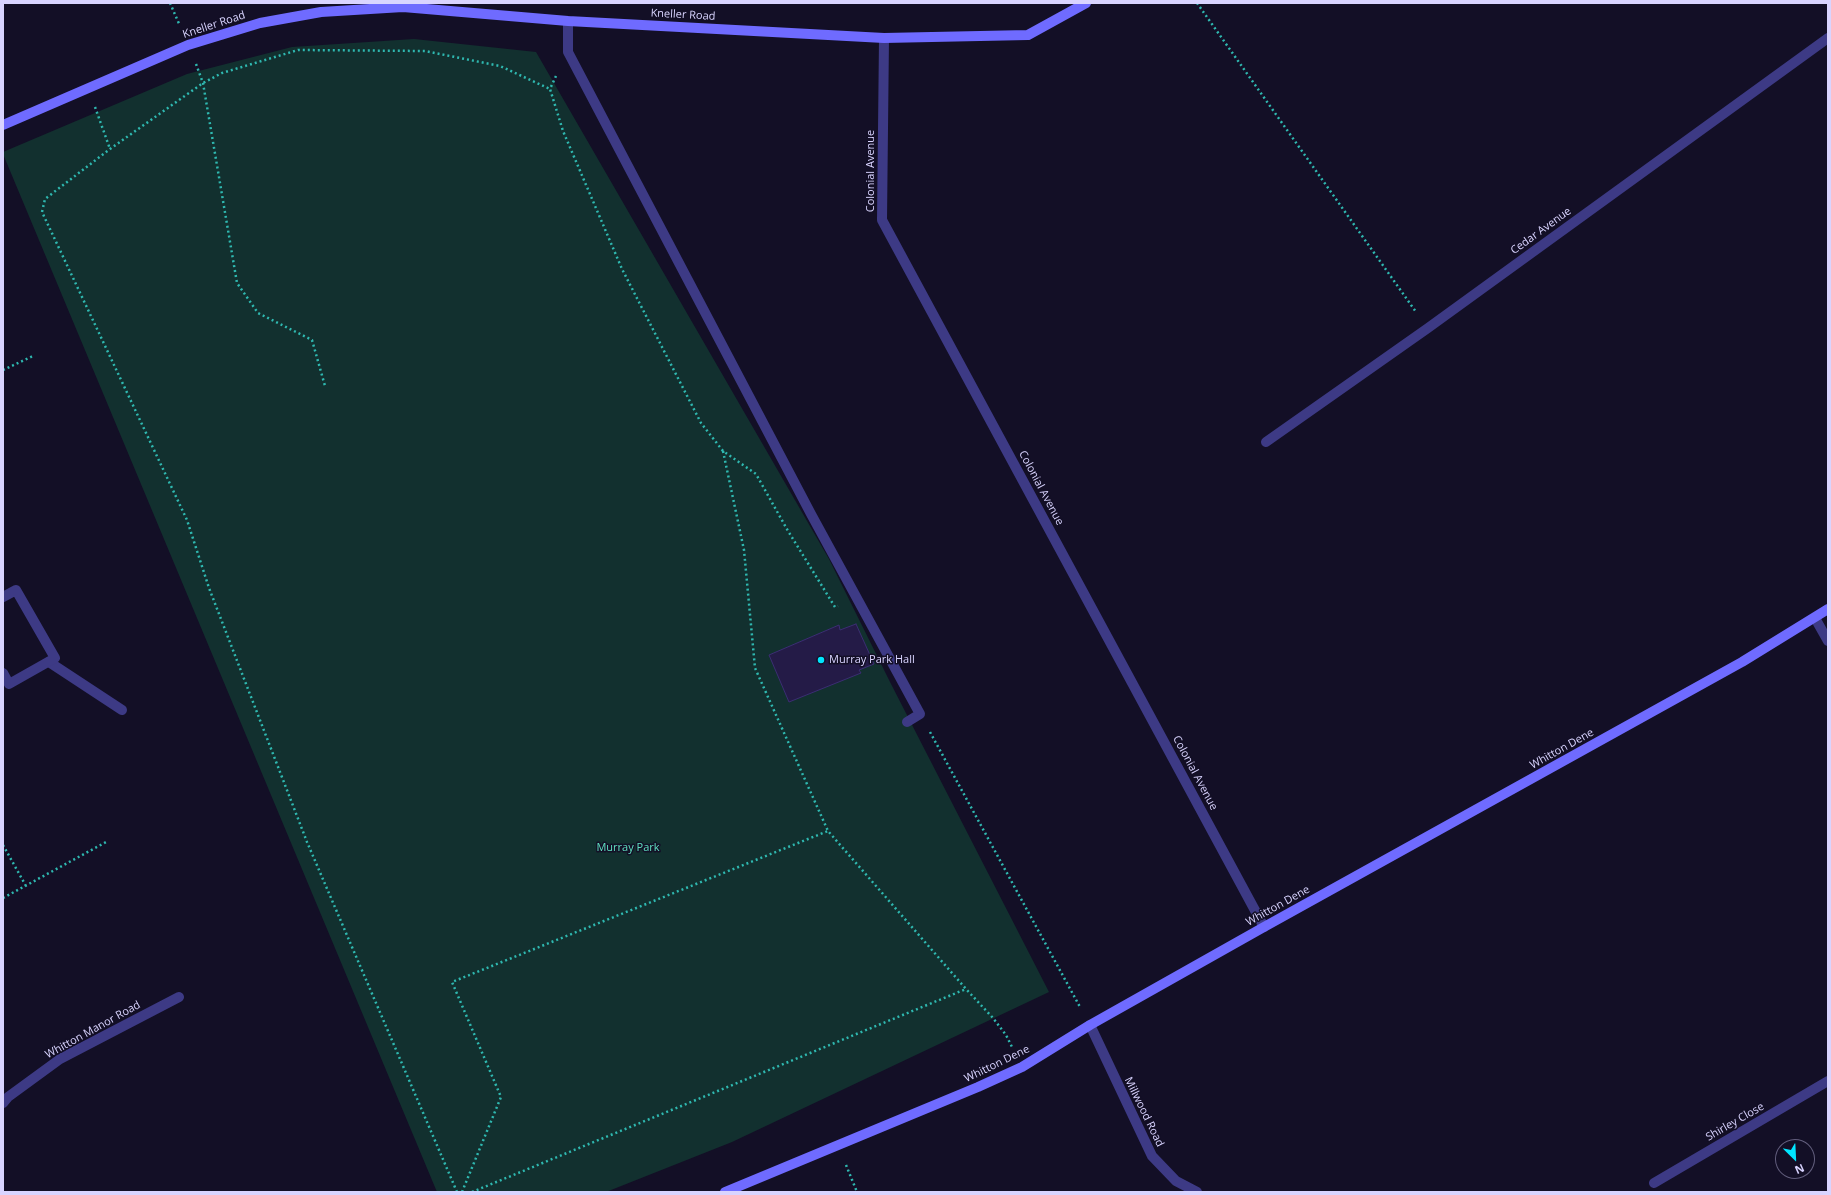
<!DOCTYPE html>
<style>
body{margin:0}
#map{position:relative;width:1831px;height:1195px;overflow:hidden;background:#130f26;font-family:"Open Sans",sans-serif}
canvas{display:block}
.frame{position:absolute;inset:0;border:4px solid #d9d4ff;pointer-events:none}
.north{position:absolute;left:1775px;top:1139px;width:40px;height:40px;box-sizing:border-box;background:#130f26;border:1px solid #625e7d;border-radius:50%;rotate:156deg;font-size:11px;font-weight:700;line-height:16px;text-align:center;color:#d9d4ff}
.north::after{content:'';display:block;margin:auto;width:14px;height:18px;background:#00e5ff;clip-path:polygon(50% 0,100% 100%,50% 72%,0 100%)}
</style>
<div id="map">
<canvas width="1831" height="1195"></canvas>
<div class="frame"></div>
<div class="north">N</div>
</div>
<script>
const context = document.querySelector('canvas').getContext('2d');
context.lineJoin = 'round';
function fillPath(path, color) { context.fillStyle = color; context.fill(path, 'evenodd'); }
const poly = rows => new Path2D(rows.map(r => 'M' + r).join(''));
function stroke(path, color, width, dash) { context.strokeStyle = color; context.lineWidth = width; context.lineCap = dash ? 'butt' : 'round'; context.setLineDash(dash || []); context.stroke(path); }
function drawText(font, color, halo, rows, align = 'center') {
  context.font = font + ' "Open Sans",sans-serif'; context.lineWidth = 3; context.setLineDash([]); context.textBaseline = 'middle'; context.strokeStyle = halo; context.fillStyle = color; for (const [text, x, y, turn = 0] of rows) {
    context.save(); context.translate(x, y); context.rotate((+turn || 0) * Math.PI / 180); context.textAlign = isNaN(turn) ? turn : align; if (halo) context.strokeText(text, 0, 0); context.fillText(text, 0, 0); context.restore();
  }
}
const green = poly([
 [414,39,536,52,829,559,890,682,1049,992,732,1142,606,1192,437,1192,3,154,3,152,187,74,292,47]
]);
const building = poly([
 [856,624,874,664,859,670,861,673,789,702,769,655,839,625,840,630,856,624]
]);
const path = poly([
 [170,3,180,26],
 [1197,3,1416,312],
 [196,64,203,83,237,283,258,313,312,340,325,386],
 [556,76,550,89,563,131,622,269,701,423,723,451,756,474,788,531,835,607,838,606],
 [95,107,110,149],
 [3,370,33,356],
 [723,451,744,550,755,668,828,831,966,989,993,1018,1006,1035,1013,1049],
 [930,732,1080,1007],
 [3,845,26,886],
 [3,898,108,841],
 [846,1165,857,1192],
 [457,1192,307,842,209,588,187,520,42,212,45,199,110,149,203,83,222,73,298,50,425,51,500,66,550,89],
 [462,1192,501,1097,452,982,828,831],
 [472,1192,966,989]
]);
const lane = poly([
 [568,21,568,52,811,514,920,714,907,722],
 [49,662,122,710]
]);
const street = poly([
 [884,38,882,220,1264,927],
 [1266,442,1428,328,1828,38],
 [3,597,16,590,55,658,9,684,3,673],
 [1815,618,1828,641],
 [1090,1025,1152,1156,1176,1181,1197,1192],
 [3,1103,8,1097,60,1059,179,997],
 [1654,1183,1828,1081]
]);
const secondary = poly([
 [3,125,188,45,260,23,321,12,403,7,568,21,884,38,1028,35,1086,3],
 [725,1192,978,1087,1022,1067,1090,1025,1264,927,1742,662,1828,609]
]);
const markers = [
 [821,660,4,"#00e5ff"]
];
const streetNames = [
 ["Kneller Road",683,15,3],
 ["Kneller Road",214,25,-18],
 ["Colonial Avenue",871,171,-90],
 ["Cedar Avenue",1541,231,-36],
 ["Colonial Avenue",1041,488,62],
 ["Whitton Dene",1562,749,-29],
 ["Colonial Avenue",1195,773,62],
 ["Whitton Dene",1278,906,-29],
 ["Whitton Manor Road",93,1030,-29],
 ["Whitton Dene",997,1064,-26],
 ["Millwood Road",1144,1112,64],
 ["Shirley Close",1735,1122,-30]
];
const poiNames = [
 ["Murray Park Hall",829,660]
];
const parkNames = [
 ["Murray Park",628,848]
];
fillPath(green, '#12302f');
fillPath(building, '#241b47');
stroke(building, '#3b2d73', 1);
stroke(path, '#2fb8b0', 2.5, [2, 3]);
stroke(lane, '#3d3a85', 10);
stroke(street, '#3d3a85', 10);
stroke(secondary, '#6f6bff', 10);
for (const [x, y, r, color] of markers) { const dot = new Path2D(); dot.arc(x, y, r, 0, 2 * Math.PI); context.fillStyle = color; context.fill(dot); stroke(dot, '#130f26', 1.5); }
drawText('11px', '#d9d4ff', '#130f26', streetNames);
drawText('11px', '#d9d4ff', '#130f26', poiNames, 'left');
drawText('11px', '#5fe0c0', '#130f26', parkNames);
</script>
